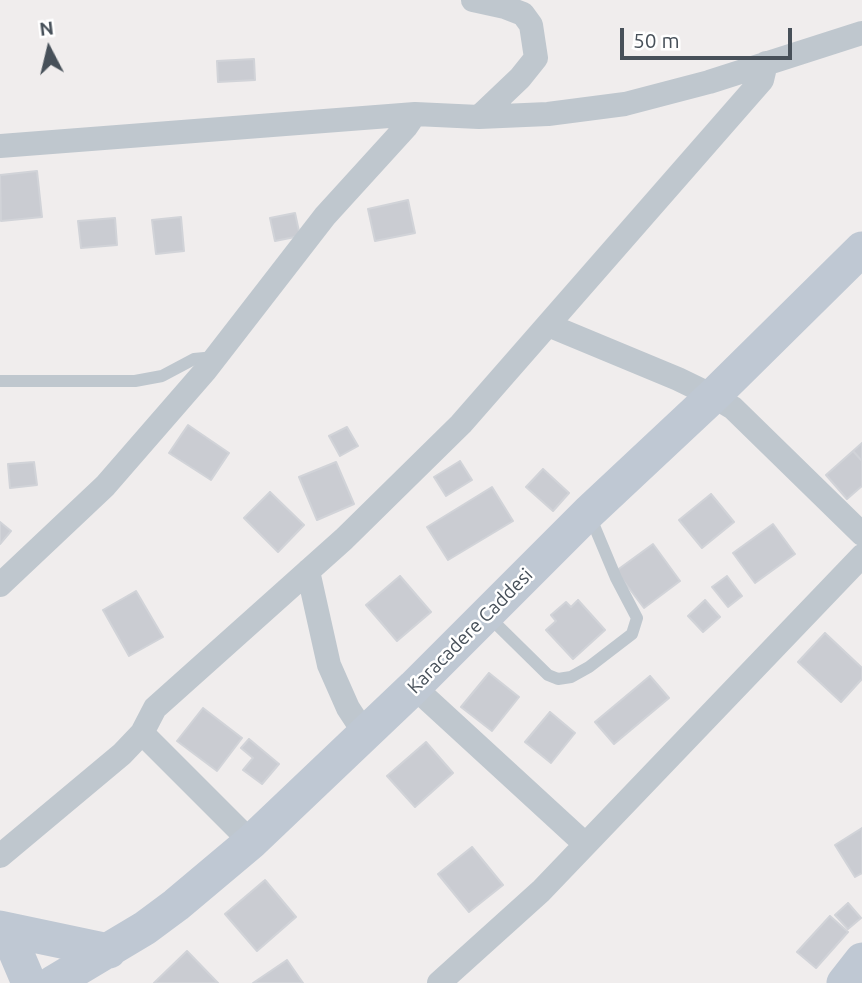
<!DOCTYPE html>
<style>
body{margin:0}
#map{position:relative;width:862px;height:983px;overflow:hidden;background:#f0eded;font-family:Ubuntu,sans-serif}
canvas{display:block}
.north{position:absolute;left:14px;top:14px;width:70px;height:70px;-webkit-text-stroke:5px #fff;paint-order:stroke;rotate:353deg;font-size:19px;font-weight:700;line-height:28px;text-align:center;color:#475059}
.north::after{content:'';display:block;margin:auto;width:24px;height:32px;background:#475059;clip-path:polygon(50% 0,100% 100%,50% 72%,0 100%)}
.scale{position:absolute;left:620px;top:28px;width:172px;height:32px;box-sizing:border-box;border:4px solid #475059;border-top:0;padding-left:9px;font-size:21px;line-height:24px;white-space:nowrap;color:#475059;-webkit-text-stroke:5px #fff;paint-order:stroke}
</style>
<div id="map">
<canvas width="862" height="983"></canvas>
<div class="north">N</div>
<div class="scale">50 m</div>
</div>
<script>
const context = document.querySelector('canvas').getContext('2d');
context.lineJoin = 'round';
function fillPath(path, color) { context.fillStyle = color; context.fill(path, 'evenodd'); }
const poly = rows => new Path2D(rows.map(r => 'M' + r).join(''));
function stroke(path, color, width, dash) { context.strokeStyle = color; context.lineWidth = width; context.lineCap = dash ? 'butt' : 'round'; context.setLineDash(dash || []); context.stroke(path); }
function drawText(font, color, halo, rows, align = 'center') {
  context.font = font + ' Ubuntu,sans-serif'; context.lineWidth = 5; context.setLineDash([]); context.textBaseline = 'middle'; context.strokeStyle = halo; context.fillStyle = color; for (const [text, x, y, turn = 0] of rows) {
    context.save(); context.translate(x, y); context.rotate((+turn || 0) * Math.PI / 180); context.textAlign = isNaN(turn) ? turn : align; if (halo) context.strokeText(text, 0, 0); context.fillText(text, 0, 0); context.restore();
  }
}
const building = poly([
 [254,59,255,80,218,82,217,61,254,59],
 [37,171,42,217,1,221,0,175,37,171],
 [408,200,415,233,375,241,368,209,408,200],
 [295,213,300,236,275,241,270,218,295,213],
 [181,217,184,251,156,254,152,220,181,217],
 [115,218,117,245,81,248,78,221,115,218],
 [188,425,229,453,211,480,169,453,188,425],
 [347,427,358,446,340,456,329,436,347,427],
 [862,443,862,461,853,451,862,443],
 [853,451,862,461,862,486,847,499,826,475,853,451],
 [460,461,472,480,446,496,434,477,460,461],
 [34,462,37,485,10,488,8,464,34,462],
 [336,462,354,504,317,520,299,477,336,462],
 [543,469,569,493,553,511,526,487,543,469],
 [492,487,513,521,448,560,427,527,492,487],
 [270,492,304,525,278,552,244,518,270,492],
 [711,494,734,522,702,548,679,520,711,494],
 [0,522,11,531,0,544,0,522],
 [773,524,795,554,755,583,733,553,773,524],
 [653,544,680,581,644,608,616,571,653,544],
 [400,576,431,612,397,641,366,605,400,576],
 [727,576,742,596,728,607,712,587,727,576],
 [136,591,163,637,129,656,103,610,136,591],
 [578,600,605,630,573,659,546,630,556,621,551,615,566,602,571,607,578,600],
 [705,600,720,617,703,632,688,616,705,600],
 [825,633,862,668,862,679,841,702,798,662,825,633],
 [489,673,519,697,492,731,461,707,489,673],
 [650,676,669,698,614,744,595,722,650,676],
 [203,708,242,738,217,771,177,741,203,708],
 [550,712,575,733,551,763,525,742,550,712],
 [249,739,279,764,262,784,243,770,253,758,241,748,249,739],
 [426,742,453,773,415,807,387,776,426,742],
 [862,828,862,873,855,877,835,845,862,828],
 [472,847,503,885,469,912,438,874,472,847],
 [265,880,296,917,257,951,225,914,265,880],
 [848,903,861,918,848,929,835,915,848,903],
 [830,916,848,932,816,968,797,952,830,916],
 [187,951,218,983,154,983,187,951],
 [287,960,303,983,253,983,287,960]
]);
const lane = poly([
 [0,381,135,381,162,376,194,359,215,357],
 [487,615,548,675,558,679,571,677,589,667,632,634,637,618,616,578,590,516]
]);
const street = poly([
 [473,0,505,7,523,14,531,25,536,58,520,78,479,117],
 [0,146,415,114,479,117,548,114,625,104,709,82,862,33],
 [548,325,678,379,713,396,733,408,862,534],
 [308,571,329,665,348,708,365,734],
 [0,585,105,486,205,371,325,216,406,127,415,114],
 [414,687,585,844],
 [142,733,251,842],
 [0,856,122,754,142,733,155,708,344,539,461,424,762,80,766,63],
 [439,983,541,891,862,556]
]);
const secondary = poly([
 [0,928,109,951],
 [0,931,12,943,29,983],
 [53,983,145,928,176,905,251,842,414,687,588,513,713,396,862,249],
 [844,983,862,960]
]);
const streetNames = [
 ["Karacadere Caddesi",470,631,-45]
];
fillPath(building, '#caccd2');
stroke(building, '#d1d3d8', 2);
stroke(lane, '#bfc7ce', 12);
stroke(street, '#bfc7ce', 24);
stroke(secondary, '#bfc8d3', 35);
drawText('19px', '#475059', '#fff', streetNames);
</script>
